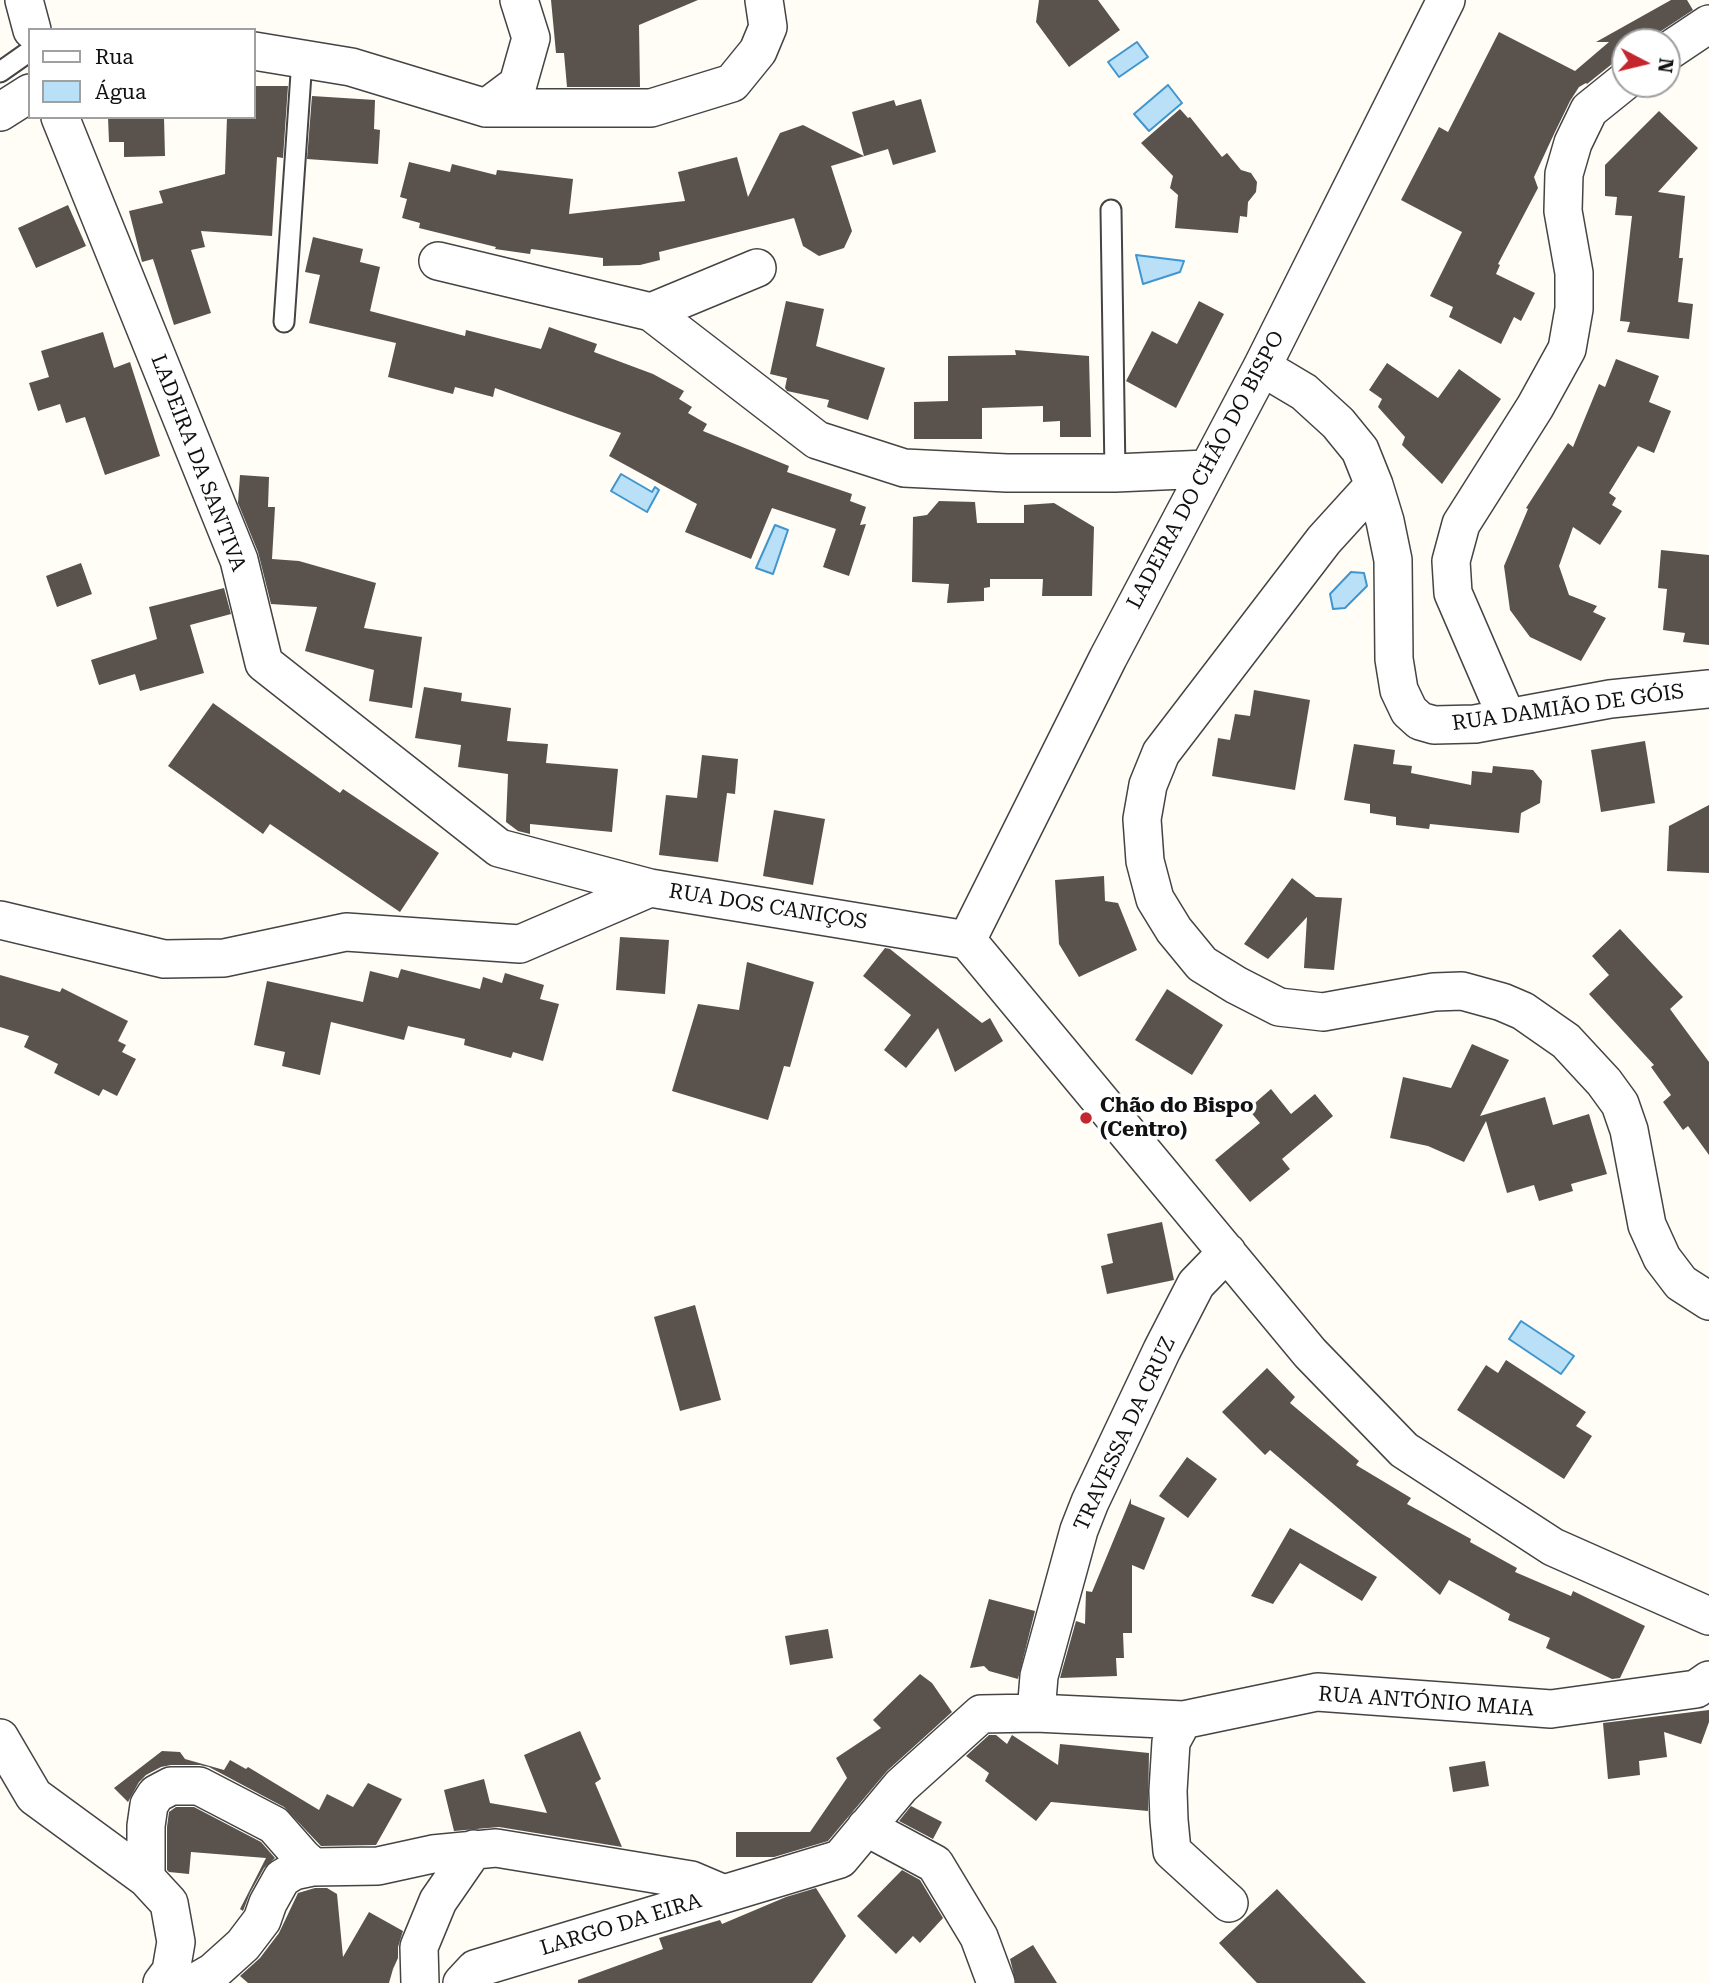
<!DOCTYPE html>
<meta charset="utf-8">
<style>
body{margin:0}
#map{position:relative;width:1709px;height:1983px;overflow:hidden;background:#fffdf5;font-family:"Roboto Serif",serif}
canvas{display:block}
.legend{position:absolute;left:28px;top:28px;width:228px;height:91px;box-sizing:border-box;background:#fff;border:2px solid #a0a0a0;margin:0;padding:9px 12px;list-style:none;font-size:21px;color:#111}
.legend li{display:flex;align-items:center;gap:14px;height:35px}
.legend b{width:35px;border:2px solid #a0a0a0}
.north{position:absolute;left:1611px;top:28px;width:70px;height:70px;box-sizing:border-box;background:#fff;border:2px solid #a0a0a0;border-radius:50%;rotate:97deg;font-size:19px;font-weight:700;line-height:28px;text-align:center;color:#111}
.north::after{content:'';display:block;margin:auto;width:24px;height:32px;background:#c4262e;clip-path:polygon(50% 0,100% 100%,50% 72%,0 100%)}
</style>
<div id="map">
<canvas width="1709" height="1983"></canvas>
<ul class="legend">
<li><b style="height:9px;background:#fff"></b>Rua</li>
<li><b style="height:19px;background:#b9e0f7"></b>Água</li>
</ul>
<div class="north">N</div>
</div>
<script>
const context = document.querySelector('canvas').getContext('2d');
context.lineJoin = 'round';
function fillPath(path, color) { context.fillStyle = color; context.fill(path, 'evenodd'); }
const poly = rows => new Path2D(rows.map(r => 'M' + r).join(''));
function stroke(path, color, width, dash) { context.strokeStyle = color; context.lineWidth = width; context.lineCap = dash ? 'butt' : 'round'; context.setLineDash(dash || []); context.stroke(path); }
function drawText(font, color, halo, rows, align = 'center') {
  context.font = font + ' "Roboto Serif",serif'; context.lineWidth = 7; context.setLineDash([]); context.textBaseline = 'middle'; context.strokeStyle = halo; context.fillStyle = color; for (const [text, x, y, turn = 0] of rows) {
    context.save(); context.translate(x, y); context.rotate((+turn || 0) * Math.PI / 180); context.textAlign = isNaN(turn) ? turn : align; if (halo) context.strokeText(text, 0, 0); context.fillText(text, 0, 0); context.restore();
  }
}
const water = poly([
 [1137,42,1148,57,1119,77,1108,62,1137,42],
 [1168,85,1182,103,1149,131,1134,114,1168,85],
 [1136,255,1184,261,1180,272,1143,284,1136,255],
 [621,474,652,492,655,487,659,490,647,512,611,491,621,474],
 [775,525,788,530,773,574,756,568,775,525],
 [1351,572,1364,573,1367,586,1345,608,1333,609,1330,594,1351,572],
 [1521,1321,1574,1356,1561,1374,1509,1339,1521,1321]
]);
const building = poly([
 [551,0,698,0,639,25,640,87,567,87,564,53,556,53],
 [1039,0,1098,0,1120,30,1069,67,1036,22],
 [1671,0,1687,0,1693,10,1655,35,1649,42,1625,42,1625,61,1612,64,1587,84,1586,83,1579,87,1570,101,1554,134,1534,177,1538,188,1498,264,1500,265,1496,274,1535,293,1521,321,1514,317,1501,344,1449,317,1453,307,1430,296,1462,232,1401,200,1439,127,1448,132,1499,32,1575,71,1609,42,1596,42],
 [254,86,288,86,283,158,277,157,272,236,201,231,205,247,191,250,211,313,174,325,153,259,142,262,129,211,163,203,159,191,225,174,227,117,254,117],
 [312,96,375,100,374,129,380,130,378,164,307,159],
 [921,99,936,152,893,165,888,149,831,166,852,231,844,248,819,256,803,246,794,218,659,252,660,260,640,265,603,266,603,258,531,249,530,254,495,249,496,247,419,228,420,223,402,218,407,199,400,197,409,162,450,172,452,164,496,175,497,170,573,179,569,214,685,201,678,172,737,157,748,197,780,133,803,125,864,156,852,112,894,100,896,106],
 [1180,109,1188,118,1190,117,1222,157,1227,153,1241,170,1251,173,1257,182,1256,192,1248,202,1247,217,1240,216,1238,233,1175,228,1178,195,1170,188,1173,176,1141,143],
 [1659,111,1698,148,1658,192,1685,196,1679,258,1683,258,1678,302,1693,304,1689,339,1627,332,1630,322,1620,321,1632,216,1615,215,1617,197,1605,196,1605,165],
 [108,117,164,117,165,156,124,157,124,142,109,142],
 [68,205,86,246,36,268,18,228],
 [313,237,363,249,360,262,380,267,370,311,465,336,466,330,541,349,549,327,597,344,594,352,653,374,684,391,679,399,692,407,688,413,707,424,703,431,789,466,787,472,852,494,850,501,866,507,860,525,866,524,849,576,823,567,836,529,772,508,751,559,685,532,697,504,609,456,621,433,495,388,493,397,455,387,453,394,388,377,396,343,309,323,320,275,305,272],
 [786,301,824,309,816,346,885,368,868,420,827,407,829,400,787,391,785,388,787,378,770,374],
 [1199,301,1224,314,1176,408,1126,381,1152,331,1177,344],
 [103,332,114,368,130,362,160,456,105,475,85,417,66,423,60,404,38,411,29,383,49,377,41,351],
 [1015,350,1089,356,1091,437,1060,437,1060,421,1043,422,1043,406,982,408,982,439,914,439,914,402,948,401,948,356,1016,355],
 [1616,359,1659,376,1649,402,1671,411,1654,453,1638,446,1609,493,1616,498,1612,505,1622,511,1600,545,1573,527,1559,566,1569,595,1597,606,1593,612,1606,618,1581,661,1530,637,1510,610,1504,566,1528,509,1526,508,1568,443,1573,447,1599,384,1605,387],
 [1387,363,1438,398,1459,369,1501,399,1442,484,1402,445,1405,437,1378,407,1382,399,1369,390],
 [240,475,269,477,268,507,275,507,272,559,299,561,376,583,364,628,422,637,412,708,369,701,374,670,305,651,317,607,271,604,258,552,238,503],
 [939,501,975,502,977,523,1024,523,1024,505,1054,503,1094,527,1092,596,1042,596,1043,579,990,579,990,587,984,588,984,601,947,603,949,584,912,582,913,517,927,515],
 [1661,550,1709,555,1709,645,1683,642,1685,633,1663,630,1667,589,1658,588],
 [81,563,92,594,57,607,46,576],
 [224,588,231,614,190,625,204,673,140,691,135,674,99,685,91,660,157,639,149,607],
 [424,687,462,693,461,701,511,708,507,741,548,744,546,763,618,769,612,832,530,824,530,834,518,831,506,822,508,774,458,767,461,745,415,738],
 [1254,690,1310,700,1295,790,1212,776,1218,738,1230,740,1235,714,1250,716],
 [213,703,340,793,343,789,439,853,400,912,270,824,263,834,168,766],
 [1645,741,1655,803,1601,812,1591,750],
 [1354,744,1395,750,1393,764,1412,766,1411,773,1471,785,1472,771,1492,773,1493,766,1533,770,1542,781,1540,803,1521,813,1519,833,1430,824,1429,829,1396,825,1396,817,1370,813,1370,804,1344,800],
 [702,755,738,759,735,794,727,793,718,862,659,855,666,795,697,798],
 [1709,805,1709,873,1667,871,1669,826],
 [774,810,825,819,813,885,763,876],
 [1104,876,1105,901,1118,903,1137,950,1079,977,1059,944,1055,880],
 [1292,878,1316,897,1342,898,1334,970,1304,968,1307,917,1268,959,1244,944],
 [1620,929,1683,997,1670,1009,1709,1062,1709,1155,1688,1126,1683,1130,1663,1102,1671,1095,1651,1067,1654,1065,1589,994,1609,975,1592,956],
 [620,937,669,940,665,994,616,990],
 [885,948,890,949,982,1023,990,1018,1003,1041,955,1072,938,1028,906,1068,884,1050,911,1015,863,976],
 [747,962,814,982,790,1067,784,1066,768,1120,672,1091,698,1004,739,1010],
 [401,969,480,989,483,977,502,983,505,973,544,985,540,999,559,1004,543,1061,513,1052,511,1058,464,1045,465,1039,408,1026,404,1040,331,1022,320,1075,282,1066,285,1052,254,1045,267,981,363,1002,370,971,398,978],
 [0,975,60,992,62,988,128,1021,118,1041,126,1045,122,1052,136,1059,117,1096,103,1089,99,1096,54,1073,58,1064,24,1047,29,1036,0,1027],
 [1167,989,1223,1025,1192,1075,1135,1040],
 [1472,1044,1509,1060,1480,1116,1545,1097,1553,1125,1589,1114,1607,1174,1571,1184,1573,1191,1539,1201,1534,1185,1507,1193,1486,1121,1464,1162,1428,1146,1390,1138,1403,1077,1451,1088],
 [1271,1089,1291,1114,1315,1094,1333,1116,1282,1159,1290,1169,1250,1202,1215,1160,1260,1123,1248,1109],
 [1162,1222,1174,1280,1107,1294,1101,1266,1113,1263,1107,1234],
 [695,1305,721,1400,680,1411,654,1317],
 [1506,1360,1586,1412,1576,1426,1592,1436,1564,1479,1457,1410,1486,1365,1498,1373],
 [1267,1368,1295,1397,1290,1403,1359,1461,1356,1465,1411,1498,1407,1504,1471,1539,1470,1542,1517,1568,1515,1572,1571,1596,1573,1591,1645,1626,1620,1678,1612,1679,1546,1648,1550,1638,1508,1620,1510,1614,1449,1580,1440,1595,1270,1450,1265,1455,1222,1412],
 [1187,1457,1217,1479,1188,1518,1159,1496],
 [1131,1498,1131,1504,1165,1518,1144,1570,1132,1565,1132,1633,1123,1633,1124,1658,1116,1658,1117,1676,1060,1678,1076,1621,1085,1624,1086,1591,1092,1592],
 [1290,1528,1377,1577,1362,1601,1300,1563,1273,1604,1251,1596],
 [989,1599,1035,1611,1018,1679,989,1671,984,1666,970,1668],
 [828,1629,833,1658,790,1665,785,1636],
 [920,1674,932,1683,952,1712,887,1771,828,1841,774,1857,736,1857,736,1832,810,1832,847,1778,836,1758,881,1728,873,1720],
 [1709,1710,1709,1722,1701,1744,1664,1732,1667,1757,1639,1761,1640,1775,1608,1779,1603,1723],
 [580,1731,601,1779,595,1783,622,1847,499,1827,454,1831,444,1790,484,1779,490,1803,547,1813,524,1755],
 [989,1735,996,1735,1007,1744,1012,1735,1058,1765,1060,1744,1149,1753,1148,1811,1051,1802,1036,1821,985,1781,989,1773,966,1756],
 [162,1751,180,1752,185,1759,224,1770,230,1760,246,1769,248,1767,319,1810,327,1794,353,1807,368,1783,402,1799,376,1845,321,1846,284,1807,209,1767,200,1765,171,1765,161,1767,146,1775,139,1782,128,1802,114,1788],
 [1485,1761,1489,1786,1453,1792,1449,1767],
 [911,1806,942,1822,933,1839,899,1821],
 [176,1807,194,1807,261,1842,275,1858,264,1868,250,1893,243,1911,240,1909,266,1858,191,1852,189,1874,169,1872,167,1870,167,1827,169,1812],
 [902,1870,920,1880,943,1918,920,1943,913,1936,896,1954,857,1916],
 [315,1888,327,1888,337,1894,343,1957,369,1912,403,1931,398,1947,398,1958,393,1969,389,1983,248,1983,240,1976,260,1958,279,1933,298,1893],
 [816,1888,846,1936,812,1983,578,1983,578,1980,663,1949,659,1938,720,1920,722,1924,786,1897],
 [1277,1889,1366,1983,1257,1983,1219,1943],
 [1033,1945,1057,1983,1016,1983,1010,1959]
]);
const lane = poly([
 [0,72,30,51],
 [1111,210,1115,473],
 [284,322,302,59]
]);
const street = poly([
 [24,0,32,30],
 [254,51,351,67,486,108,518,84,531,38,519,0],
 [1667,52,1709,24],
 [486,108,651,108,732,83,758,51,768,27,764,0],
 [0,112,30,93],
 [60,117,239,560,264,663,499,848,650,888],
 [438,261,651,312,817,440,904,468,1007,473,1115,473,1207,469],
 [651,312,757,268],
 [1262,367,1304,392,1338,423,1360,450,1374,485,1385,521,1393,560,1394,659,1399,690,1409,711,1420,721,1434,725,1475,724,1610,699,1709,689],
 [1374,485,1324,540,1161,753,1148,785,1142,819,1145,861,1155,899,1174,930,1202,964,1236,985,1279,1007,1323,1012,1434,992,1462,991,1502,1002,1523,1011,1566,1041,1604,1082,1620,1104,1629,1130,1647,1225,1662,1258,1681,1283,1709,1301],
 [1507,718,1453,593,1451,561,1461,524,1535,407,1567,349,1574,309,1574,273,1563,211,1564,174,1573,143,1589,110,1625,81],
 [0,920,164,959,224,958,346,932,520,944,650,888,967,940],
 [967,940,1108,658,1262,367,1446,0],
 [967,940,1310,1353,1404,1450,1553,1547,1709,1616],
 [1036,1713,1039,1676,1079,1530,1090,1502,1162,1350,1196,1284,1227,1252],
 [1183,1720,1171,1742,1168,1791,1169,1820,1172,1851,1229,1903],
 [0,1738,34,1796,146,1878,169,1903,176,1942,171,1971,162,1983],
 [866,1827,935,1864,979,1937,996,1983],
 [146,1878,146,1826,149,1805,156,1794,171,1786,199,1786,274,1825,302,1857,313,1867],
 [194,1983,213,1972,243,1945,262,1920,268,1903,282,1878,294,1871,313,1867,378,1866,433,1854,496,1848,691,1880,724,1894],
 [420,1983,419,1947,438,1901,474,1849],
 [462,1983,475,1969,840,1859,901,1786,981,1714,1036,1713,1183,1720,1317,1692,1551,1709,1696,1689,1709,1680]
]);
const markers = [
 [1086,1118,7,"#c4262e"]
];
const streetNames = [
 ["LADEIRA DA SANTIVA",198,463,69],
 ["LADEIRA DO CHÃO DO BISPO",1206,470,-62],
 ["RUA DAMIÃO DE GÓIS",1568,708,-8],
 ["RUA DOS CANIÇOS",768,907,9],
 ["TRAVESSA DA CRUZ",1125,1434,-65],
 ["RUA ANTÓNIO MAIA",1426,1702,4],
 ["LARGO DA EIRA",621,1925,-17]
];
const poiNames = [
 ["Chão do Bispo",1100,1106],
 ["(Centro)",1100,1130]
];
fillPath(water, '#b9e0f7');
stroke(water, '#3f96cf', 2);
fillPath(building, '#5a524d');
stroke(lane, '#444', 23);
stroke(street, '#444', 40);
stroke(lane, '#fff', 19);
stroke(street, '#fff', 37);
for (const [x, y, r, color] of markers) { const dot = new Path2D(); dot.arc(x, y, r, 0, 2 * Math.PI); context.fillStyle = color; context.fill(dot); stroke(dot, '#fff', 2.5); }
drawText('21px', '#111', '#fff', streetNames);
drawText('bold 21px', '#111', '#fff', poiNames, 'left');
</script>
